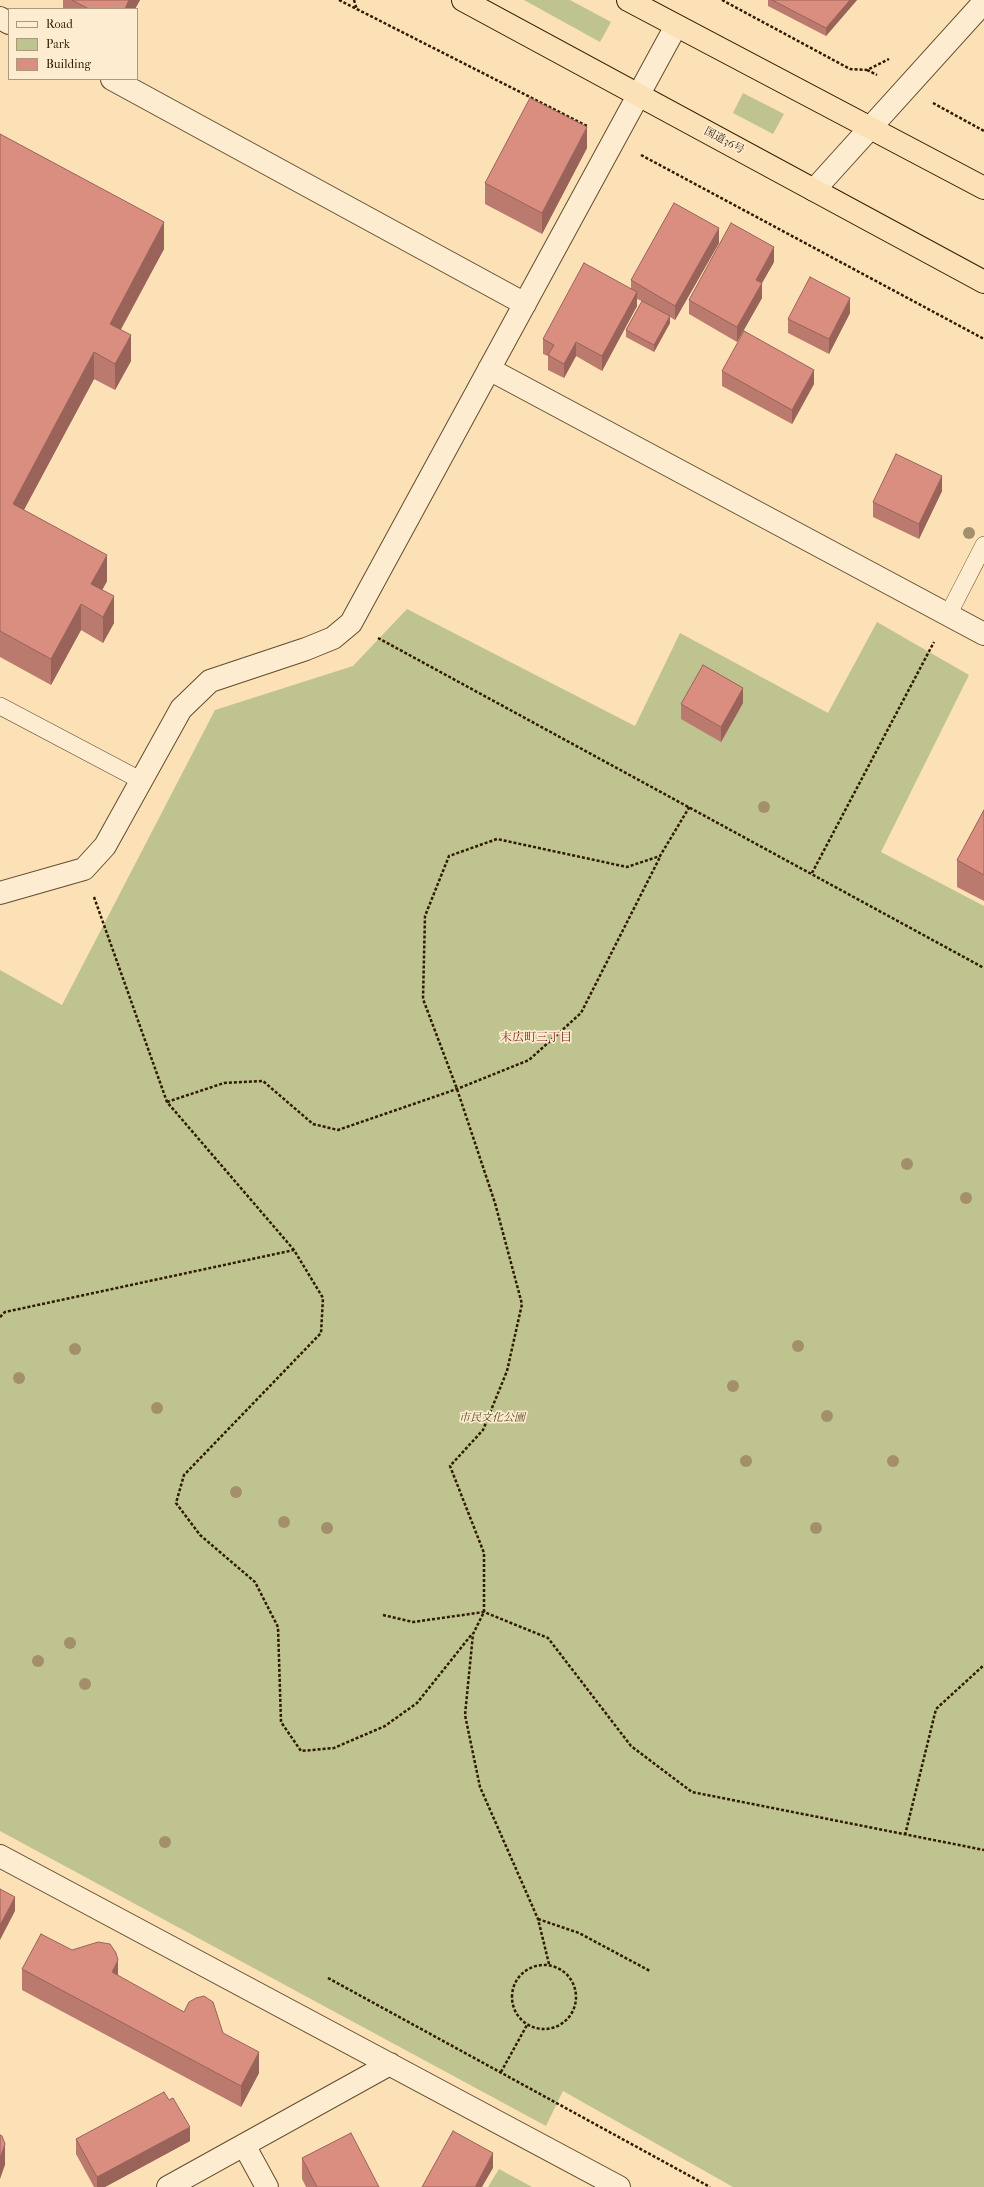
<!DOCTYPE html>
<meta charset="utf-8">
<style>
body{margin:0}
#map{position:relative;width:984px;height:2187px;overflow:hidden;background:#fce1b7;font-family:"IM FELL French Canon",serif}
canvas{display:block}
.legend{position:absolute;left:8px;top:8px;width:130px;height:72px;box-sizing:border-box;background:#fdecd0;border:1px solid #ab987d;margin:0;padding:5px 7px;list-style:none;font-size:12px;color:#301a00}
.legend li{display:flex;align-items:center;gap:8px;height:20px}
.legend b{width:20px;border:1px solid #ab987d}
</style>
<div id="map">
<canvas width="984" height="2187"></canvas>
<ul class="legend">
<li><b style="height:5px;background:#fdecd0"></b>Road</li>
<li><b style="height:11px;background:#bec38f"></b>Park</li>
<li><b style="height:11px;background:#da8e80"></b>Building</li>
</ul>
</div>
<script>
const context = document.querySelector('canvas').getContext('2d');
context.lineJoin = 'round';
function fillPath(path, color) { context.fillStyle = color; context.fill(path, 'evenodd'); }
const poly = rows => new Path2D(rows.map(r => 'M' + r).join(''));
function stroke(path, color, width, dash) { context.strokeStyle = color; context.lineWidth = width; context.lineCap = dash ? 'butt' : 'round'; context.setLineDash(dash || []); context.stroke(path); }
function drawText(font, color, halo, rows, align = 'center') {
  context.font = font + ' "IM FELL French Canon","Noto Serif JP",serif'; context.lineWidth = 3.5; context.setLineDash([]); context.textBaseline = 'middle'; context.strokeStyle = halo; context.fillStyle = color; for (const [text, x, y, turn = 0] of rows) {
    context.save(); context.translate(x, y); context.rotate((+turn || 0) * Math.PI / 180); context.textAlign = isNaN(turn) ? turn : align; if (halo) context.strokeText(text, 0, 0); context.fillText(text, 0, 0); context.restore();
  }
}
const green = poly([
 [524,0,570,0,611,22,600,42],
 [743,93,784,114,773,134,733,113],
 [407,609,635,726,680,633,828,713,877,622,969,675,881,852,984,906,984,2187,733,2187,563,2091,546,2126,0,1831,0,970,62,1005,215,710,353,666],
 [499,2169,532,2187,488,2187]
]);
const path = poly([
 [339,0,587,126],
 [354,0,357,10],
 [722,0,850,69,867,70,889,59],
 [867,70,877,75],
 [933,103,984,131],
 [641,155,984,339],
 [378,638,984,968],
 [812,873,934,642],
 [94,897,167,1102,294,1250,323,1298,321,1333,184,1475,176,1503,200,1535,255,1582,278,1627,281,1722,301,1751,334,1748,385,1726,417,1703,472,1634],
 [167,1102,224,1083,263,1081,313,1124,338,1130,457,1089,529,1060,581,1013,660,857],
 [0,1317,5,1312,294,1250],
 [383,1615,413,1622,484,1612,548,1638,631,1746,692,1792,984,1850],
 [905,1835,936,1709,984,1665],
 [538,1919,579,1933,650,1971],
 [549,1964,538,1919,480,1787,465,1715,473,1634,484,1612,484,1553,450,1466,483,1430,507,1371,522,1304,495,1203,457,1089,423,999,425,916,449,856,497,839,627,867,660,856,690,806],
 '512 1997a32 32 0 1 1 64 0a32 32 0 1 1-64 0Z',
 [328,1978,710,2187],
 [501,2072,527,2025]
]);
const service = poly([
 [948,615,984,545],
 [0,706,142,781]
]);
const minor = poly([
 [0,18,9,23],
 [112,79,525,304],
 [814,190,984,2],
 [489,369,984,634],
 [0,893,84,869,105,846,181,709,210,681,306,649,333,638,351,623,676,26],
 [0,1856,619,2187],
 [244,2145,267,2187],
 [168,2187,390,2064]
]);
const trunk = poly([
 [463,0,984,282],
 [628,0,984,188]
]);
const trees = [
 [969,533],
 [764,807],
 [907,1164],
 [966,1198],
 [798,1346],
 [75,1349],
 [19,1378],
 [733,1386],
 [157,1408],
 [827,1416],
 [746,1461],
 [893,1461],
 [236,1492],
 [284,1522],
 [327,1528],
 [816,1528],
 [70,1643],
 [38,1661],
 [85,1684],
 [165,1842]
];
const wall = poly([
 [63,0,140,0,135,9,63,9],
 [768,0,857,0,826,36,768,6],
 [0,134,164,249,120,329,131,361,115,390,94,379,24,510,107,581,102,590,114,623,103,643,81,630,51,685,0,657],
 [587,148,542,234,485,204,485,183],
 [719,243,675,320,670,317,670,323,654,352,626,337,626,330,642,301,637,299,637,306,602,371,576,356,564,378,548,370,548,356,543,354,543,339,631,288,631,280],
 [774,262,762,283,762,298,737,342,689,314,689,300],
 [850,313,829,354,788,333,788,319],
 [722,371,814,384,792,424,722,386],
 [942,491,919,539,873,517,873,502],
 [743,703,721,742,681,719,681,704],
 [984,810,984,901,957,887,957,860],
 [22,1969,118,1976,223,2033,259,2073,241,2107,22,1990],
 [169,2100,190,2141,105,2187,94,2187,76,2154,76,2139],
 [302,2158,379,2187,306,2187,302,2179]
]);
const shadedWall = poly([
 [129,0,140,0,135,9,125,9],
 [850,0,857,0,826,36,826,28],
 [587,127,587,148,542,234,542,213],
 [164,222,164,249,110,350,110,324],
 [719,228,719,243,675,320,675,306],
 [774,247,774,262,762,283,762,298,737,342,737,327,756,280],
 [637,292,637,306,602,371,602,356],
 [850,298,850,313,829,354,829,339],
 [670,316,670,323,654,352,654,345],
 [131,335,131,361,115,390,115,364],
 [576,342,576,356,564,378,564,364],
 [94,352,94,379,13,530,13,504],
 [814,370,814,384,792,424,792,410],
 [942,476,942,491,919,539,919,524],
 [107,555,107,581,91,611,91,584],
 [114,596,114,623,103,643,103,617],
 [81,604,81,630,51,685,51,659],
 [743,688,743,703,721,742,721,727],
 [15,1897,15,1911,0,1940,0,1925],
 [118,1960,118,1981,112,1972],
 [259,2052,259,2073,241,2107,241,2086],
 [190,2127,190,2141,105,2187,97,2187,97,2177],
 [5,2144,5,2165,0,2179,0,2158],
 [493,2153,493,2168,482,2187,475,2187]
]);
const building = poly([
 [72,0,129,0,125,9,89,9,72,0],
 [772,0,850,0,826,28,772,0],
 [530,98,587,127,542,213,485,183,530,98],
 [0,134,164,222,110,324,131,335,115,364,94,352,13,504,107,555,91,584,114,596,103,617,81,604,51,659,0,631,0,134],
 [674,203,719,228,675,306,631,280,674,203],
 [731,223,774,247,756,280,762,283,737,327,689,300,731,223],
 [584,263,637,292,602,356,576,342,564,364,548,355,554,345,543,339,584,263],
 [810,277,850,298,829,339,788,319,810,277],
 [642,301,670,316,654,345,626,330,642,301],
 [744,331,814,370,792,410,722,371,744,331],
 [896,454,942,476,919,524,873,502,896,454],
 [703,665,743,688,721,727,681,704,703,665],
 [984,810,984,875,957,860,984,810],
 [0,1889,15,1897,0,1925,0,1889],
 [41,1934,72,1950,98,1942,110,1944,116,1953,118,1960,112,1972,184,2012,189,2002,196,1998,204,1996,213,2002,223,2033,259,2052,241,2086,22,1969,41,1934],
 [164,2092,169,2100,173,2098,190,2127,97,2177,76,2139,164,2092],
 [453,2131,493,2153,475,2187,422,2187,453,2131],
 [351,2133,379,2187,317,2187,302,2158,351,2133],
 [0,2135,2,2136,5,2144,0,2158,0,2135]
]);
const streetNames = [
 ["国道36号",724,141,28]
];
const parkNames = [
 ["市民文化公園",492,1418]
];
const neighbourhoodNames = [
 ["末広町三丁目",536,1038]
];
fillPath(green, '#bec38f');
stroke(service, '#634c2e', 18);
stroke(minor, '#634c2e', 24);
stroke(trunk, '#301a00', 24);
stroke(path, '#301a00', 2.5, [3, 2]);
stroke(service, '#fdecd0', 17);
stroke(minor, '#fdecd0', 22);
stroke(trunk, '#fce1b7', 22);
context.fillStyle = '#a3906a';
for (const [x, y] of trees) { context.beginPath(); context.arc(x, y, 6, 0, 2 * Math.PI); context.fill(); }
fillPath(wall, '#bb7a6e');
fillPath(shadedWall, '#99635a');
fillPath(building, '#da8e80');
stroke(building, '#99635a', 1);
drawText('11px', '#301a00', '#fdecd0', streetNames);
drawText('italic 11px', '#5b4d2b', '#fdecd0', parkNames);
drawText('12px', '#7a1f14', '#fdecd0', neighbourhoodNames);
</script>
